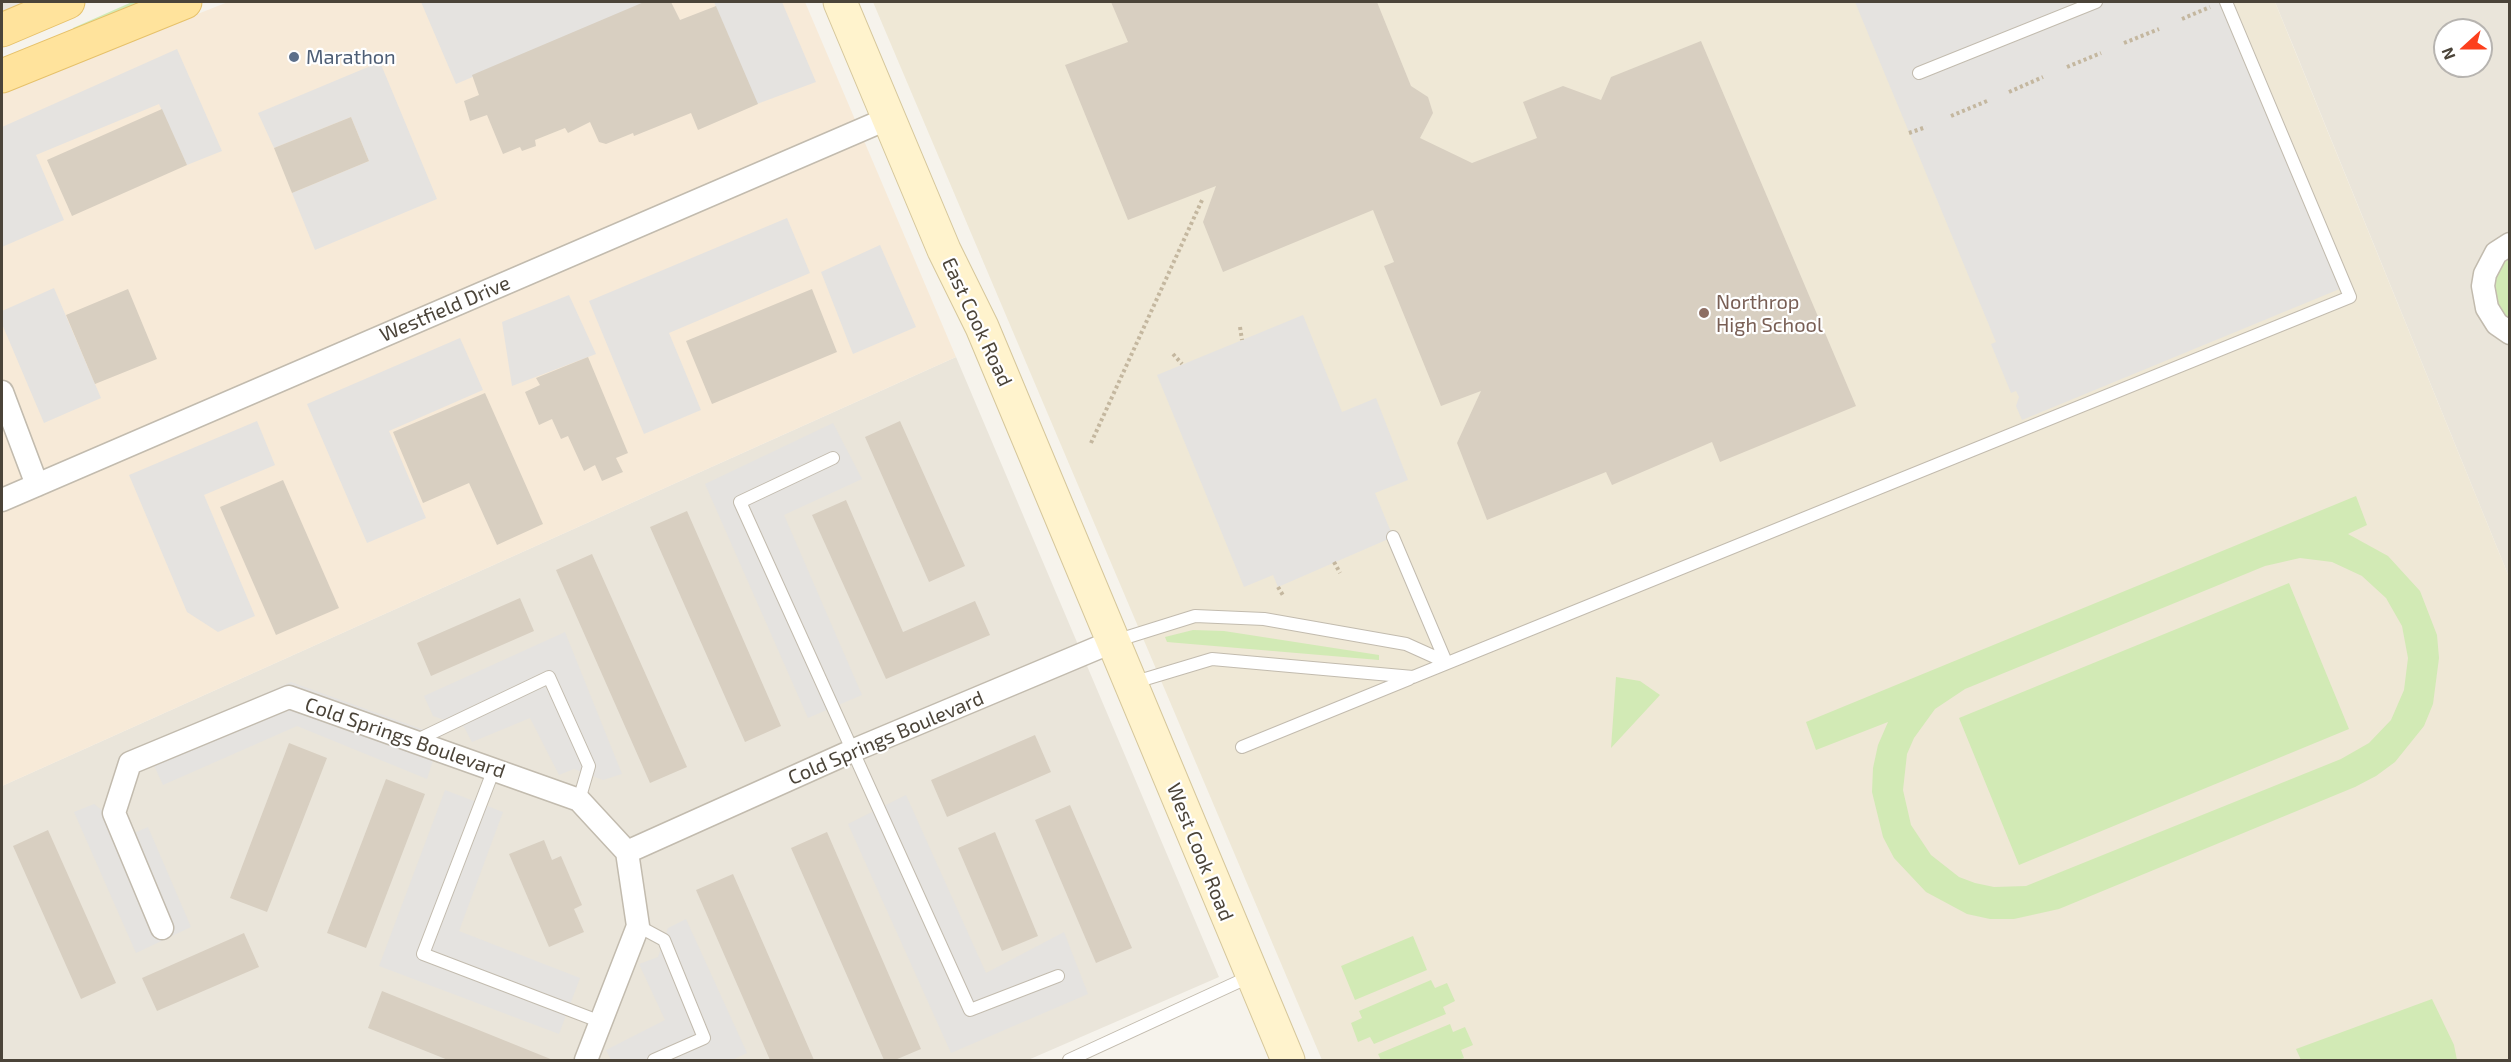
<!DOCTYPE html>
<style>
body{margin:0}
#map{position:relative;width:2511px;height:1062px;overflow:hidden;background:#f6f3ec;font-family:"Exo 2",sans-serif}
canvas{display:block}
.frame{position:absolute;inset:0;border:3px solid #4b4439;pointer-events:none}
.north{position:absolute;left:2433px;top:18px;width:60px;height:60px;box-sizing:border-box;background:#fff;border:2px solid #b7b4b0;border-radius:50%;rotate:249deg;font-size:16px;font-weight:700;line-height:24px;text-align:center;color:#4b4439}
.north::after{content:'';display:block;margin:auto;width:21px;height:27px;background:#fc3f1d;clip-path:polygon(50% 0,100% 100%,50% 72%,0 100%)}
</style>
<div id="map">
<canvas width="2511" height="1062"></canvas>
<div class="frame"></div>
<div class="north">N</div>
</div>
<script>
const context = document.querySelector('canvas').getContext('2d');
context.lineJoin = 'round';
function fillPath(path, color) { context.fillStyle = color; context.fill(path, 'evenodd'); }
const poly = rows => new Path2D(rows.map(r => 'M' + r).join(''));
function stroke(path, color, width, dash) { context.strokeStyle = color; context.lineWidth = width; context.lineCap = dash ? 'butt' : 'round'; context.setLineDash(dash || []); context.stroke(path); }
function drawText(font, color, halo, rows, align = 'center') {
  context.font = font + ' "Exo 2",sans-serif'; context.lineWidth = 4.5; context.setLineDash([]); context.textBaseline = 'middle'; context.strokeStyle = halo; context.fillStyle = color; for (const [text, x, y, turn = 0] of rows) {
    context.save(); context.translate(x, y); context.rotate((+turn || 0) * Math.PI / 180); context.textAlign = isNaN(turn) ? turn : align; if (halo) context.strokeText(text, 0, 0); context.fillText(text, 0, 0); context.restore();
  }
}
const residential = poly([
 [2,2,29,2,2,14],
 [2275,2,2509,2,2509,577,2294,48],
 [2445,30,2481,30,2481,66,2445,66],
 [956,357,1219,977,1028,1060,2,1060,2,786]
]);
const commercial = poly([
 [228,2,805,2,956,357,2,786,2,91]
]);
const education = poly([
 [873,2,2275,2,2509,577,2509,1060,1322,1060]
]);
const green = poly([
 [132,2,143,2,74,31,73,28],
 [2509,255,2509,323,2502,316,2492,290,2497,271],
 [2356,496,2367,525,2348,534,2388,556,2420,591,2437,635,2439,658,2433,704,2424,726,2395,762,2376,776,2355,787,2059,909,2014,919,1990,919,1967,914,1926,892,1894,858,1883,837,1872,792,1873,768,1878,745,1888,722,1816,750,1806,722],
 [2300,558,2332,562,2362,576,2386,598,2402,626,2408,658,2404,690,2391,720,2369,743,2341,759,2026,886,1994,887,1975,883,1959,877,1931,855,1911,825,1903,790,1907,754,1914,738,1935,709,1965,689,2265,566],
 [2289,583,2349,729,2019,865,1959,718],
 [1193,630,1224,631,1379,655,1379,660,1167,642,1165,637],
 [1616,677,1640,681,1660,695,1611,748],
 [1413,936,1427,970,1355,1000,1341,966],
 [1431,980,1435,988,1447,983,1455,1001,1443,1007,1446,1014,1374,1044,1370,1037,1358,1042,1351,1023,1362,1018,1359,1011],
 [2432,999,2454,1045,2457,1060,2301,1060,2296,1049],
 [1450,1024,1453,1032,1465,1027,1473,1045,1461,1050,1464,1058,1458,1060,1381,1060,1378,1054]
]);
const parking = poly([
 [421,2,650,2,456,84],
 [714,2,782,2,816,82,757,104],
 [1855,2,2226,2,2342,288,2022,420,2016,406,2019,397,2016,391,2011,393,1991,344,1996,342],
 [177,49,222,151,187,165,159,104,36,155,64,220,2,247,2,127],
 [380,62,437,199,315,250,292,193,369,161,351,117,274,148,258,113],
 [787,218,810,273,669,333,701,410,644,434,589,301],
 [880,245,916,327,853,354,821,272],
 [54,288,101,398,44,423,2,324,2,311],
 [569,295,596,354,512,386,502,322],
 [1303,315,1342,412,1376,398,1408,480,1375,493,1393,537,1278,587,1273,575,1244,587,1157,375],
 [460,338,483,390,389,431,426,518,367,543,307,404],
 [257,421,275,465,204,495,255,616,218,632,187,612,129,475],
 [833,423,862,479,784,515,862,695,808,718,705,484],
 [565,632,622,774,603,780,574,769,559,775,530,718,472,742,464,727,433,716,424,696],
 [291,682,441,736,427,779,297,726,163,785,145,746],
 [445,790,503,812,459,931,580,978,559,1034,379,966],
 [906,795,986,973,1064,932,1088,994,951,1053,848,824],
 [94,804,132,834,148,827,191,927,136,953,74,812],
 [686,919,747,1053,732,1060,611,1060,606,1050,665,1020,639,964,658,957,668,928]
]);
const building = poly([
 [644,2,671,2,680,20,716,6,758,104,698,130,691,113,634,136,633,133,606,144,599,142,590,122,568,133,565,128,535,140,536,146,522,151,520,147,503,154,487,115,470,121,464,101,479,95,472,75],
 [1111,2,1377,2,1411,86,1428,97,1433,113,1420,138,1472,163,1537,138,1523,102,1563,86,1601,100,1611,77,1701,41,1856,406,1720,462,1712,442,1612,485,1606,472,1487,520,1457,443,1481,391,1441,406,1384,266,1394,262,1373,210,1223,272,1203,222,1216,186,1128,220,1065,65,1128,42],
 [162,109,187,165,72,216,47,160],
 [351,117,369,161,292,193,274,148],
 [128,289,157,359,95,384,66,315],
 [812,289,837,352,712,404,686,341],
 [588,357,628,453,616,458,623,472,602,481,595,465,584,471,568,436,561,439,552,419,539,425,525,392,540,385,536,378],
 [485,393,543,524,497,545,469,483,423,503,393,432],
 [900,421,965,566,929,582,865,437],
 [283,480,339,608,276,635,220,507],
 [846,500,903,632,975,601,990,635,886,679,812,515],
 [687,511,781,726,745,742,650,527],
 [592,554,687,767,650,783,556,570],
 [520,598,534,631,431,676,417,643],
 [1035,735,1051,772,947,817,931,780],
 [289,743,327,758,267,912,230,898],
 [386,779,425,794,366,948,327,933],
 [1070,805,1132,948,1096,963,1035,820],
 [48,830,116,983,81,999,13,846],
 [827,832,921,1049,895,1060,884,1060,791,848],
 [995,832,1038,936,1002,951,958,848],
 [544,840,552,860,561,856,582,905,574,909,584,932,549,947,509,854],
 [733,874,814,1060,770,1060,696,890],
 [244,933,259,967,157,1011,142,978],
 [382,991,553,1060,448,1060,368,1028]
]);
const path = poly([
 [2182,19,2210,7],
 [2124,43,2159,29],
 [2067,67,2101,53],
 [2009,92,2043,77],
 [1951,116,1987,101],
 [1909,133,1926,127],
 [1240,327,1242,340],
 [1173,354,1182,364],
 [1091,443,1203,198],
 [1334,562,1340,573],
 [1278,587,1284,597]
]);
const service = poly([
 [1919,73,2096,2],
 [833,458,740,502,970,1010,1058,976],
 [1393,537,1446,662],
 [1115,641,1195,616,1264,619,1406,644,1446,662],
 [1132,683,1212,659,1413,677,2350,297,2226,2],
 [415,741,549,677,589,766,579,800],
 [1242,747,1409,679],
 [494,769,423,954,601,1022],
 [638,926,664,940,704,1038,654,1060],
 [1069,1060,1251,976]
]);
const minor = poly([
 [2510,244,2496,253,2485,274,2483,286,2487,308,2497,324,2510,333],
 [2,392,37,485],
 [2,500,889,118],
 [627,852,852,751,1114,641],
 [162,928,114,813,130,763,289,697,579,800,627,852,638,926,586,1060]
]);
const secondary = poly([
 [840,2,944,250,982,327,1288,1060]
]);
const primary = poly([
 [2,30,68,2],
 [2,76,185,2]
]);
const markers = [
 [294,57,6,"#5c6f8a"],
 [1704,313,6,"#8d6e63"]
];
const serviceNames = [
 ["Marathon",306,57]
];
const educationNames = [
 ["Northrop",1716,302],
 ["High School",1716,325]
];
const streetNames = [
 ["Westfield Drive",445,309,-23],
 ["East Cook Road",977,322,65],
 ["Cold Springs Boulevard",405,738,19],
 ["Cold Springs Boulevard",886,738,-23],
 ["West Cook Road",1200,852,68]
];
fillPath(residential, '#eae5da');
fillPath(commercial, '#f7ead8');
fillPath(education, '#efe8d6');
fillPath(green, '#d2eab5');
fillPath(parking, '#e5e3e0');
fillPath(building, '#d8cfc1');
stroke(service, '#c2bbae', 14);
stroke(minor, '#c2bbae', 25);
stroke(secondary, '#d6c79b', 35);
stroke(primary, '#e6c16a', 35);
stroke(path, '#c4b79f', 4, [3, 3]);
stroke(service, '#fff', 12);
stroke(minor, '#fff', 22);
stroke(secondary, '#fff3cd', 33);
stroke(primary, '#ffe39c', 33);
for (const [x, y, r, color] of markers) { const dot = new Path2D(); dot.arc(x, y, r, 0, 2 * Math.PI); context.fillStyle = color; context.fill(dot); stroke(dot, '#fff', 2); }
drawText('20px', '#4e5e75', '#fff', serviceNames, 'left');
drawText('20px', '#785e54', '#fff', educationNames, 'left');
drawText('20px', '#4b4439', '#fff', streetNames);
</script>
